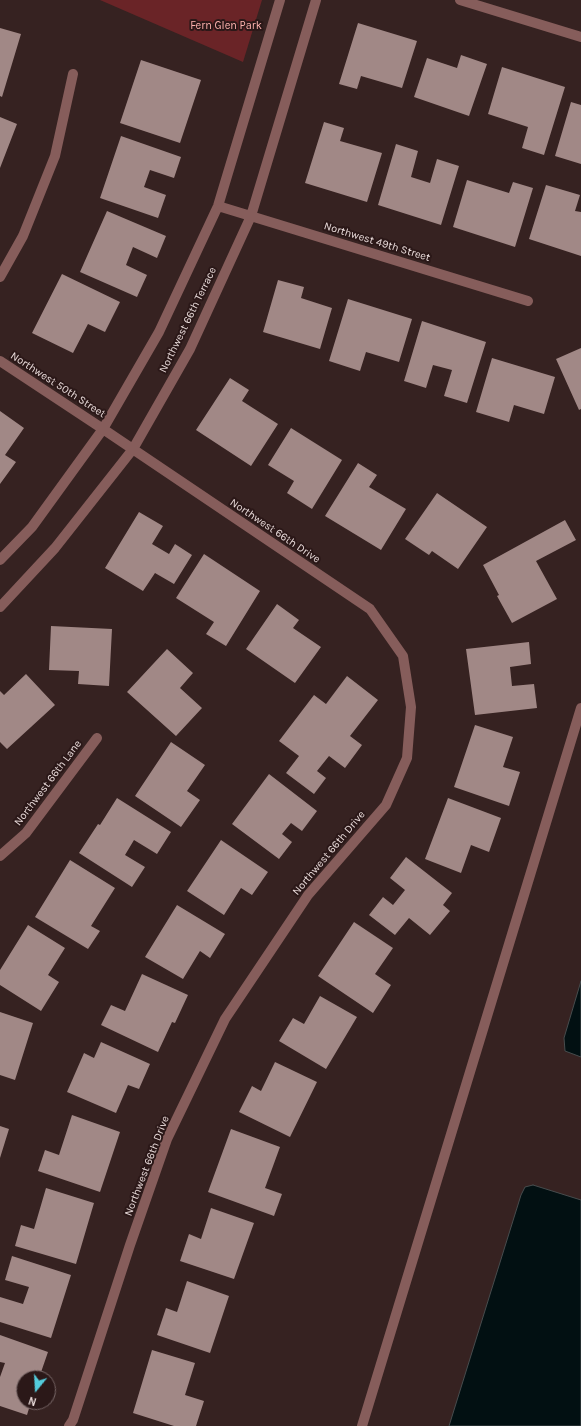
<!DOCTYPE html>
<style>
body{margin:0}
#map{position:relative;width:581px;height:1426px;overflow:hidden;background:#362221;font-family:Karla,sans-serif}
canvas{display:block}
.north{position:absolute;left:16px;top:1370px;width:40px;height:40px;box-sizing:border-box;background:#2b1818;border:1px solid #766;border-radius:50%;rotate:198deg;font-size:11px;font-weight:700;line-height:16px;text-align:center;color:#e9dbda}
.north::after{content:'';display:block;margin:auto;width:14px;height:18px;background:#53cbdb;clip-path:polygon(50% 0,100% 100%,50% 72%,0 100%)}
</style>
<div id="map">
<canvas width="581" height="1426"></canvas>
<div class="north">N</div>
</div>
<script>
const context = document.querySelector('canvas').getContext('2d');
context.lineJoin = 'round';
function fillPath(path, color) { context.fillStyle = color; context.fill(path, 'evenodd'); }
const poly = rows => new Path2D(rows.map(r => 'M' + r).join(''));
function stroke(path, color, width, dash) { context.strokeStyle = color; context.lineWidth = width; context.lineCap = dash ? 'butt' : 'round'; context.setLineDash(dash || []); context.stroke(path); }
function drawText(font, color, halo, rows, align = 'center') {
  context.font = font + ' Karla,sans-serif'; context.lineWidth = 4; context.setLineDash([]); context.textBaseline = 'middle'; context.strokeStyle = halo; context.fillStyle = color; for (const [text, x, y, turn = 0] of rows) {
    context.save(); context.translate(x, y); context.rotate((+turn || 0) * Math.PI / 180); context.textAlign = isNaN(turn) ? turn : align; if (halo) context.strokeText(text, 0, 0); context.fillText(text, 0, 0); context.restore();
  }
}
const green = poly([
 [100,0,262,0,243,62]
]);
const water = poly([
 [581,981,581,1057,565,1051,564,1038,581,981],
 [533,1185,581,1200,581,1426,449,1426,521,1195,525,1187,533,1185]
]);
const building = poly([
 [358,23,417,41,402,88,361,76,357,89,339,84],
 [0,28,21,34,2,97,0,96],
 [461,55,487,64,469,116,414,97,427,58,457,68],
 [141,60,201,80,180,143,120,123],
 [502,67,565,87,544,155,522,148,528,127,488,114],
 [571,102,581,105,581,164,555,156],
 [0,117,17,124,0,168],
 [324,122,344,128,340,141,382,153,367,202,305,183],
 [121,136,181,157,174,178,150,170,144,187,166,195,158,218,100,198],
 [396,144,418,151,411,177,430,183,437,159,459,166,441,225,378,205],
 [467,180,509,193,513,182,533,188,515,247,453,227],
 [546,185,580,195,575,211,581,212,581,256,529,239],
 [107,211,166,236,157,258,133,247,126,265,147,275,137,297,80,272],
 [62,274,120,302,105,332,88,324,73,353,32,333],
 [278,280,304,287,301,298,332,308,320,349,263,332],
 [348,299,412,319,399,362,366,352,360,371,329,361],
 [422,321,486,342,467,403,444,396,452,370,433,365,426,388,404,381],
 [581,348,581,409,579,410,556,359],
 [492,358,555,377,544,414,514,405,509,422,476,412],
 [230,378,249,390,242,401,278,424,251,466,196,430],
 [0,411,24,428,5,455,16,462,0,484],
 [291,428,342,460,312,509,287,493,294,481,268,465],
 [358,463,377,475,369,487,406,509,381,550,325,516],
 [437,493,487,527,458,569,432,551,429,555,405,539],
 [139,512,163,526,152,544,169,554,175,544,192,555,174,584,155,573,143,591,105,568],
 [565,520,576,540,536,561,557,599,512,623,497,596,499,595,483,565],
 [204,554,260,591,226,646,206,634,214,622,176,598],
 [277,604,299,620,293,628,321,647,295,683,246,649],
 [51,626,112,629,109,686,78,684,79,671,49,670],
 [529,642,531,664,510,667,512,686,534,684,537,708,475,715,466,649],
 [167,649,193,673,180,688,202,708,176,736,127,692],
 [26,674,55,705,7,749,0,742,0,691,4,695],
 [347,676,378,700,350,736,362,745,345,768,329,756,317,771,326,778,314,794,286,773,299,756,279,741,314,695,326,704],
 [475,725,513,737,503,767,520,772,509,806,454,787],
 [171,742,205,765,187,791,200,800,181,827,135,796],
 [269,774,317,811,302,831,291,823,282,834,292,842,279,859,232,824],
 [117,798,171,832,157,854,134,840,125,855,145,867,132,887,79,853,98,824,100,825],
 [448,798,501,818,489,852,471,845,461,873,425,859],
 [221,840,268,872,252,895,241,888,224,915,187,891],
 [406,857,452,893,443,905,450,911,430,935,409,918,395,935,369,915,383,897,393,905,405,890,390,878],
 [70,860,115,888,91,926,100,931,88,949,35,917],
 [177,905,225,934,210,958,200,951,183,979,145,957],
 [354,922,393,948,375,974,391,985,373,1013,318,976],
 [28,925,65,948,48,975,59,982,41,1011,0,985,0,970],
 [142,974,188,995,175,1023,172,1022,158,1052,101,1025,111,1005,125,1011],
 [320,996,357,1017,326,1069,279,1041,293,1018,304,1024],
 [0,1012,33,1023,15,1080,0,1075],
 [101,1042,150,1064,139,1089,128,1085,116,1113,67,1092,84,1053,94,1058],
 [275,1062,317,1082,290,1137,239,1112,252,1086,261,1091],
 [72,1115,120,1132,100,1192,38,1171,45,1150,59,1155],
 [0,1126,9,1129,0,1158],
 [231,1129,280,1147,265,1188,282,1194,274,1216,208,1192],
 [46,1188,94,1203,76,1264,15,1246,21,1225,34,1229],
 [211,1208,254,1223,234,1279,180,1261,189,1234,201,1239],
 [12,1256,71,1275,51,1338,0,1322,0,1297,23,1304,29,1287,5,1280],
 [187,1281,229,1296,210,1353,157,1335,166,1308,177,1312],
 [0,1335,48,1352,39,1378,24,1378,24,1402,31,1402,27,1415,0,1406,0,1377,5,1363,0,1362],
 [152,1350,195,1363,185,1395,204,1401,196,1426,174,1426,133,1413]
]);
const minor = poly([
 [460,0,581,37],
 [218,206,528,301],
 [0,277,23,236,55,156,73,74],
 [0,361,103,429,370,609,403,656,411,707,407,758,386,805,308,895,225,1019,167,1139,130,1245,73,1420,69,1426],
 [0,560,32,527,103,429,159,332,218,206,280,0],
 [0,607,55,548,133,449,190,349,251,216,316,0],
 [0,856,26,833,97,738],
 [362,1426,581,708]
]);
const parkNames = [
 ["Fern Glen Park",226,26]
];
const streetNames = [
 ["Northwest 49th Street",377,242,17],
 ["Northwest 66th Terrace",188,320,-64],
 ["Northwest 50th Street",58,385,33],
 ["Northwest 66th Drive",275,531,34],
 ["Northwest 66th Lane",48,783,-53],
 ["Northwest 66th Drive",329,853,-50],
 ["Northwest 66th Drive",147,1166,-69]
];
fillPath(green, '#6a2427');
fillPath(water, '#021012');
stroke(water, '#474d4e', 1);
fillPath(building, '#a18886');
stroke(minor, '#865d5b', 10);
drawText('11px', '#feb2ae', '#2b1818', parkNames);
drawText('11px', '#e9dbda', '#2b1818', streetNames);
</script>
